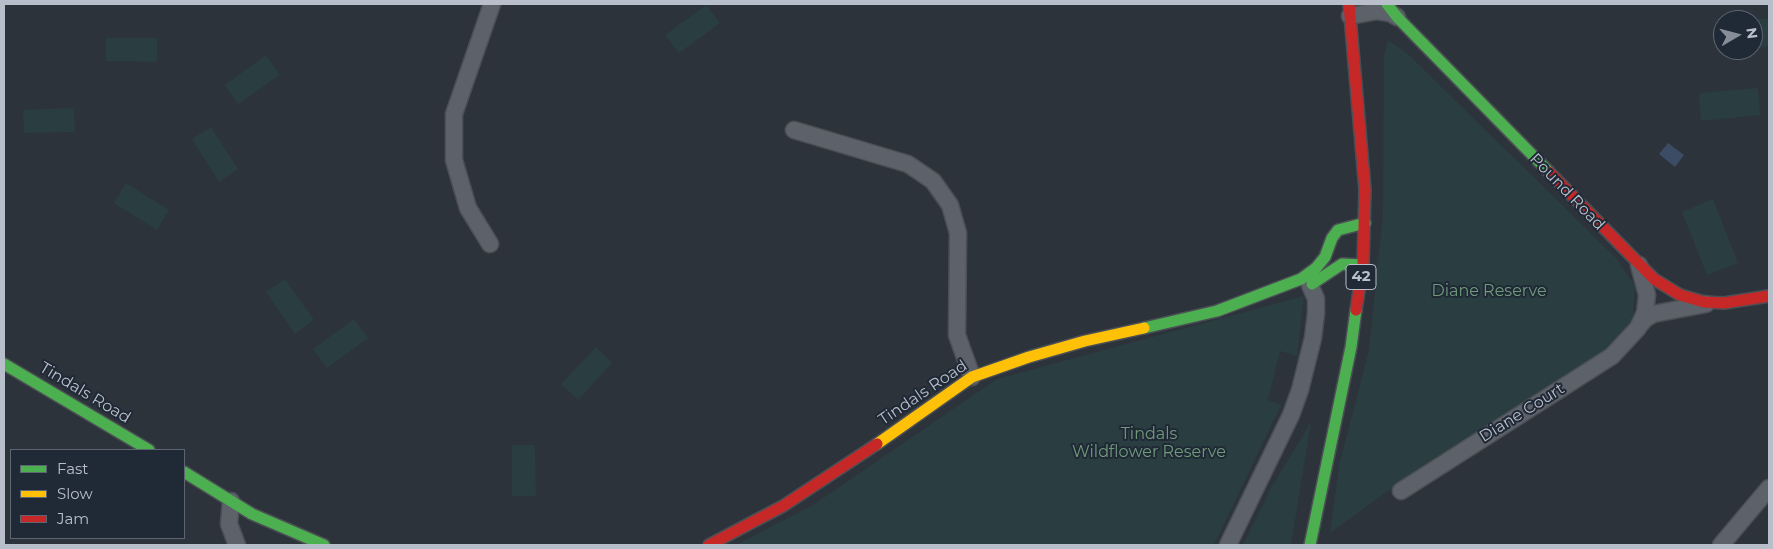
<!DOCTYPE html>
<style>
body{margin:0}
#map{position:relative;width:1773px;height:549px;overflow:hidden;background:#2d333b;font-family:Montserrat,sans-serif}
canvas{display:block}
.frame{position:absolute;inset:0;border:5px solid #b8bfcb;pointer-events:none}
.legend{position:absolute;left:10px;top:449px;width:175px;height:90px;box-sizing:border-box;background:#202936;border:1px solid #5d6572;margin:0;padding:6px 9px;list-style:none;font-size:15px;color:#b8bfcb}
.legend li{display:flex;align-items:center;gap:10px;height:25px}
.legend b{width:25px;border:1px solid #5d6572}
.north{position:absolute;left:1713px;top:10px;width:50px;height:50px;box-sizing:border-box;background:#202936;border:1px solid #5d6572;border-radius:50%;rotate:82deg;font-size:14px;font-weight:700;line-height:20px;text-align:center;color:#b8bfcb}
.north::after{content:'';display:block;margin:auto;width:18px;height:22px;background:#878e99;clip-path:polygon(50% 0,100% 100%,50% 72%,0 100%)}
</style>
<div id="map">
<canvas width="1773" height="549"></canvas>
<div class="frame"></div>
<ul class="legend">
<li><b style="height:6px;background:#4caf50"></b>Fast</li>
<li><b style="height:6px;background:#ffc107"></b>Slow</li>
<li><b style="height:6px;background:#c62828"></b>Jam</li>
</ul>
<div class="north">N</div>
</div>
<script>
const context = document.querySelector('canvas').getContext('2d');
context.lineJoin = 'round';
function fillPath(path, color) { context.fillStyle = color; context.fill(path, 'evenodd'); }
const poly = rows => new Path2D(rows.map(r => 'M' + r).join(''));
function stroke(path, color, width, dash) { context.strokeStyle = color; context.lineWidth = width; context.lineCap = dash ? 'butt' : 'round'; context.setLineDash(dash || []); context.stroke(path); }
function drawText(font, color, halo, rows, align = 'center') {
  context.font = font + ' Montserrat,sans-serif'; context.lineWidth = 4; context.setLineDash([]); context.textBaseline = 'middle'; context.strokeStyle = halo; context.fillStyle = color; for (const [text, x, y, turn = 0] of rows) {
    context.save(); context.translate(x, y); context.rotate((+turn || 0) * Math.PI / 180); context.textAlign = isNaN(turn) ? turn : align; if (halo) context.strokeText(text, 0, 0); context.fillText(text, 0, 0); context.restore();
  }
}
const green = poly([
 [706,5,720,23,679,53,665,35],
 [1769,18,1769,46,1753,49,1753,20],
 [106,38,157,38,157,62,106,61],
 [1388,40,1408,54,1616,258,1635,286,1633,319,1605,351,1422,466,1330,533,1339,466,1369,350,1383,214,1384,55],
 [266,55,280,75,238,104,225,85],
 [1758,88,1760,115,1701,121,1699,93],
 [74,108,75,132,24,133,23,110],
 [211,127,238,169,219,182,192,139],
 [126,183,169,210,157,230,114,203],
 [1713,199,1738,263,1707,275,1682,212],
 [285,279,314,320,295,334,266,292],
 [1304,296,1297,356,1280,351,1268,400,1281,405,1214,545,736,545,813,505,997,379],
 [354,319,368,338,327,368,313,349],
 [596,347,612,363,578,400,561,384],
 [1311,422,1291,545,1243,545,1271,488],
 [512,445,535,445,536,496,512,496]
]);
const water = poly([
 [1668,143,1684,155,1675,167,1659,154]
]);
const street = poly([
 [1350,16,1377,11,1390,13,1397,17],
 [794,130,908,164,933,181,950,205,958,233,957,335,972,377],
 [490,244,468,208,454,160,454,114,492,4],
 [1639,326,1645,319,1653,314,1706,304],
 [1401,491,1612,356,1638,328,1645,313,1647,295,1639,265],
 [231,501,229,524,237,545],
 [1228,545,1291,415,1300,390,1313,338,1316,313,1316,299,1310,285],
 [1721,545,1769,488]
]);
const fast = poly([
 [1387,4,1397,17,1549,172],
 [1312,284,1342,264,1363,265],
 [1144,328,1217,311,1301,279,1316,268,1325,257,1332,238,1338,230,1365,223],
 [4,364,149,450],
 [184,472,252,514,324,545],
 [1310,545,1351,347,1356,310]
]);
const slow = poly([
 [877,444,972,377,1029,357,1085,341,1144,328]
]);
const jam = poly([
 [1349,4,1365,190,1363,265,1356,310],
 [1549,172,1654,279,1680,295,1704,302,1724,303,1769,296],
 [709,545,783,506,877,444]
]);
const shields = [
 [1361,277,30]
];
const shieldNames = [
 ["42",1361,277]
];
const streetNames = [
 ["Pound Road",1567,192,46],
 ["Tindals Road",85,393,31],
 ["Tindals Road",923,393,-34],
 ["Diane Court",1522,413,-32]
];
const parkNames = [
 ["Diane Reserve",1489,291],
 ["Tindals",1149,434],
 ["Wildflower Reserve",1149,452]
];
fillPath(green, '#2a3d41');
fillPath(water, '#3c4c65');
stroke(street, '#4b4f55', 19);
stroke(fast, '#4b4f55', 14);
stroke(slow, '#4b4f55', 14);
stroke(jam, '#4b4f55', 14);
stroke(street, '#5d6169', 16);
stroke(fast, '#4caf50', 11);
stroke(slow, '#ffc107', 11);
stroke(jam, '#c62828', 11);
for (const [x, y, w] of shields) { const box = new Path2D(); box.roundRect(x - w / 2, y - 12.5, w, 25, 4); context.fillStyle = '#202936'; context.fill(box); stroke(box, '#b8bfcb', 1); }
drawText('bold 15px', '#b8bfcb', null, shieldNames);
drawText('16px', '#b8bfcb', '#202936', streetNames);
drawText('16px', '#709b7b', '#202936', parkNames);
</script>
